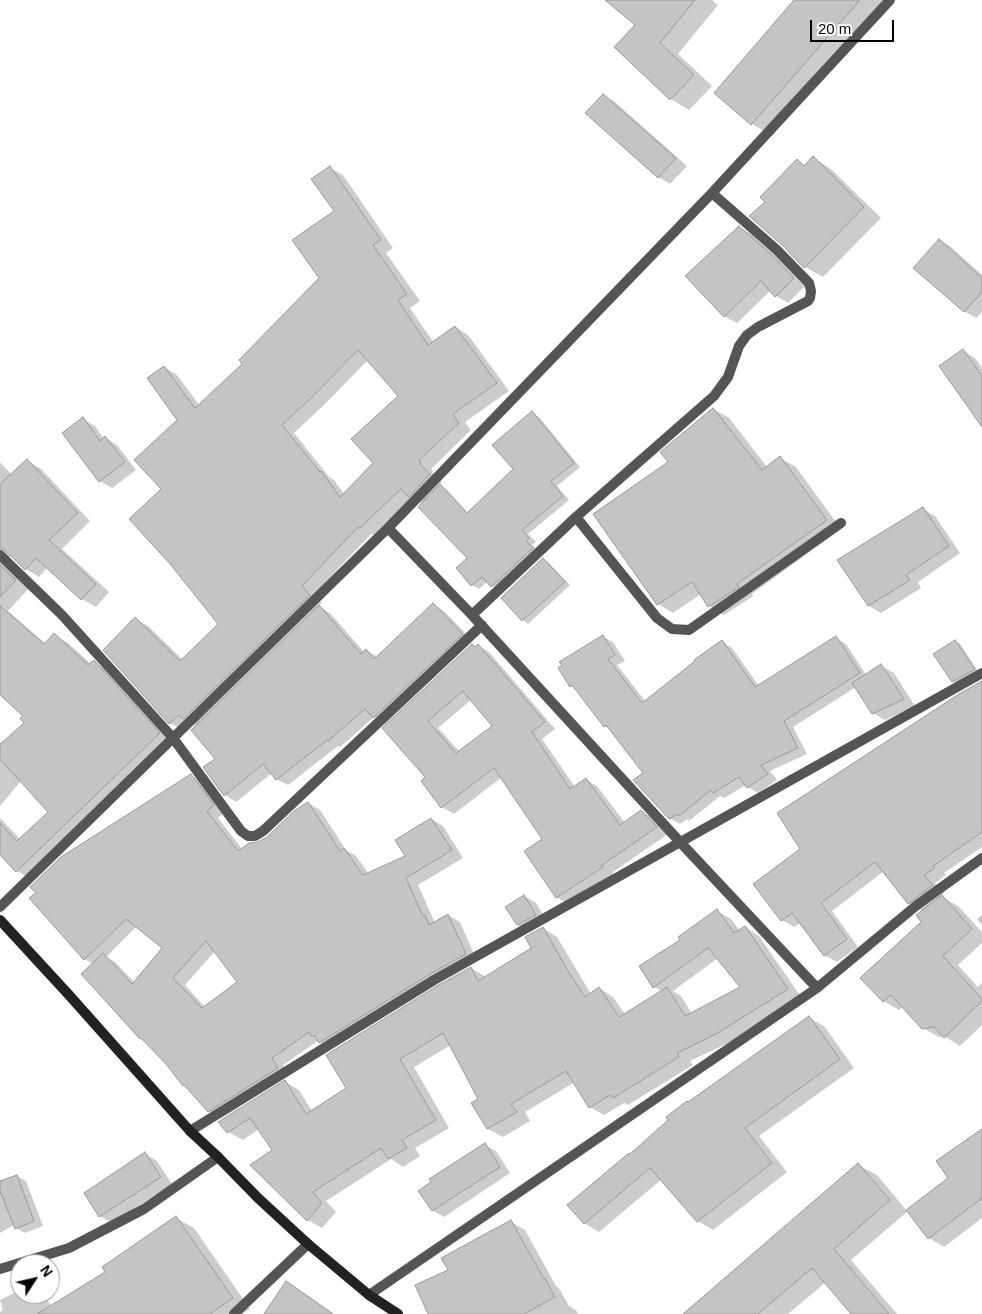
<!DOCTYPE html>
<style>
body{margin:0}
#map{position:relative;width:982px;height:1314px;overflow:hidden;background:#fff;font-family:Arial,sans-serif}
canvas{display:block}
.north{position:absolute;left:10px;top:1254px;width:50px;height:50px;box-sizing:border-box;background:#fff;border:1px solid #999;border-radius:50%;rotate:55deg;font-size:14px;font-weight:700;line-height:20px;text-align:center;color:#000}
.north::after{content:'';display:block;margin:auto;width:18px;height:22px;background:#000;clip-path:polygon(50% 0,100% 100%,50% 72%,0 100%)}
.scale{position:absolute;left:810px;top:20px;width:84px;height:22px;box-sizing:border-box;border:2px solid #000;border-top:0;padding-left:6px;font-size:15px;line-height:18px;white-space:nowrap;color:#000;-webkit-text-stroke:4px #fff;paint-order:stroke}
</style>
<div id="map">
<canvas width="982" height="1314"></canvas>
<div class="north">N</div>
<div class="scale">20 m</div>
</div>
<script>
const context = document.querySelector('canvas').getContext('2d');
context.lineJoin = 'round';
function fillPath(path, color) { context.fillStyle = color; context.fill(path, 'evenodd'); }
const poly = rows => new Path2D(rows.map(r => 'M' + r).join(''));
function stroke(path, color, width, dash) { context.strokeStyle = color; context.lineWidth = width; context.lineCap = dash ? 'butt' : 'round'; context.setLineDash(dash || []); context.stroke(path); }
const shadow = poly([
 [607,0,712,0,718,5,678,54,712,86,689,110,671,99,637,25],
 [795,0,891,0,771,135,752,124,716,93],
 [603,95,615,102,687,166,670,184,658,177],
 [813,158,831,169,881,218,823,277,805,267,767,202,798,161,806,166],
 [330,168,343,175,393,248,386,253,420,301,410,308,434,343,455,327,468,335,509,391,465,422,471,430,431,469,433,471,432,472,442,482,439,486,447,490,468,513,514,469,532,413,539,417,580,467,557,486,569,500,528,534,536,542,532,545,539,552,499,590,492,586,488,581,479,589,472,585,469,558,423,504,413,498,374,535,371,534,314,594,322,603,318,606,330,613,364,652,367,651,378,657,433,604,444,611,473,641,385,724,374,717,340,747,338,746,288,785,276,779,272,773,236,802,225,795,205,767,217,759,197,726,191,723,183,730,170,723,135,619,148,626,183,660,219,625,163,489,178,420,164,367,177,375,200,406,244,364,321,278,335,211],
 [368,360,399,396,375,463,344,494,334,480,330,478,294,433,323,406],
 [739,227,751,234,784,263,806,285,788,303,776,296,771,290,737,323,724,316],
 [939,240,951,247,982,275,982,312,976,318,964,311],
 [963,351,975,358,982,368,982,417],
 [713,409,729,418,767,467,780,458,796,467,841,529,752,594,753,596,724,615,709,606,701,594,673,613,658,604,670,462],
 [83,419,95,426,104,439,105,438,117,445,136,470,112,488,100,481],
 [27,461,41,469,90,521,62,549,109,592,96,607,82,599,48,567,39,577,26,569,12,556,8,558,29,588,8,611,46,644,54,635,68,643,91,664,94,662,107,670,172,742,31,879,17,871,0,853,0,818,20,839,49,812,21,781,0,806,0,746,26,723,24,716,0,693,0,462,12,475],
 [923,509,935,516,960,553,918,582,921,588,881,613,869,606],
 [543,559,549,563,570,585,528,624,523,620],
 [603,637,613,642,625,661,617,665,646,702,722,642,732,648,759,686,836,638,846,644,866,675,881,666,894,673,915,706,885,720,873,713,856,687,793,727,807,754,770,771,777,780,758,793,748,787,746,785,724,798,720,796,689,821,687,819,680,824,669,818,645,773,612,730,604,726,576,688,571,686],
 [955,641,960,644,979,673,958,684,953,681],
 [472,645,476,647,478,646,489,652,555,729,542,739,575,787,586,780,597,786,625,823,642,812,653,818,668,834,613,872,613,874,568,904,556,897,544,840,502,777,454,814,442,807,422,781,427,777,384,729],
 [472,699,494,726,460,752,438,728],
 [982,682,982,847,944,873,946,875,935,883,944,893,940,896,958,906,982,932,982,943,958,965,978,987,982,983,982,1025,960,1046,944,1036,939,1037,923,1028,903,1007,899,1010,883,1001,923,922,923,911,908,903,884,871,832,911,858,947,837,962,824,955,801,923,794,927,782,920,801,850],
 [191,776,203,783,225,812,218,818,242,849,259,843,268,838,308,803,320,810,346,850,356,856,369,874,407,856,431,819,443,826,463,858,418,885,435,923,448,915,460,922,477,961,443,981,332,1049,320,1042,319,1040,283,1065,289,1076,221,1118,209,1111,189,1088,184,1085,166,1063,147,1042,140,1038,93,964,85,959],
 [137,926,164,948,135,983,115,962,106,957],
 [215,951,239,982,205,1007,185,985],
 [524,896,536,903,547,922,530,932,518,925,507,907],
 [717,911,731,919,740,931,745,927,759,936,801,997,730,1042,690,1061,693,1065,628,1105,624,1103,604,1115,590,1107,575,1082,525,1112,530,1121,503,1137,488,1129,473,1103,480,1099,451,1045,414,1067,449,1128,415,1148,420,1156,403,1167,391,1159,326,1201,336,1212,322,1228,308,1220,252,1165,274,1150,259,1129,243,1140,228,1132,285,1082,299,1090,312,1111,347,1089,471,968,486,977,533,948,543,928,557,937,591,994,599,988,613,997,625,1014,662,991,654,987,682,940],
 [718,958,742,987,692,1014,681,996,673,991],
 [982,915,982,925,977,919],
 [809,1018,824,1026,854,1068,759,1136,787,1172,713,1230,698,1221,662,1179,599,1232,584,1223,629,1155],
 [982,1130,982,1218,944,1247,929,1238,908,1211,851,1260,897,1314,853,1314,826,1282,788,1314,685,1314,858,1165,877,1175,907,1211,949,1179],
 [485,1145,496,1151,510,1173,444,1217,432,1210],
 [145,1154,157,1161,172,1184,112,1223,100,1216],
 [17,1176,26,1181,43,1226,25,1233,16,1228,14,1225,0,1233,0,1183],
 [176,1218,194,1228,250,1309,242,1314,0,1314,0,1312,3,1310,0,1300,20,1290,20,1294,42,1294,46,1296,51,1307,106,1273],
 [511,1222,525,1230,556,1286,559,1288,569,1306,576,1310,578,1314,473,1314,449,1271],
 [286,1283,304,1293,334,1314,265,1314]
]);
const building = poly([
 [605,0,695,0,660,43,694,75,670,100,614,47,635,25,605,0],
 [794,0,860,0,751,125,714,93,794,0],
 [603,94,676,158,658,178,585,113,603,94],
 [813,156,864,207,804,268,782,245,749,216,765,202,760,197,797,159,804,166,813,156],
 [330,166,381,240,373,245,407,294,398,300,428,345,455,326,497,383,453,414,459,423,419,460,421,463,420,464,430,474,409,497,401,489,360,528,358,527,302,586,310,595,183,719,179,715,169,724,103,650,135,617,180,661,218,624,171,565,129,519,161,489,134,460,177,420,147,378,164,366,195,408,242,364,239,360,319,278,292,240,334,211,311,179,330,166],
 [358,350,398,396,351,439,373,463,340,497,321,471,320,472,282,425,310,399,358,350],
 [739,226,772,255,794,278,775,297,761,281,724,317,685,276,739,226],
 [939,239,982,278,982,292,964,312,913,268,939,239],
 [963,349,982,376,982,427,939,366,963,349],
 [713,408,762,470,780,456,827,520,737,584,739,587,708,607,692,582,657,605,593,514,668,462,660,452,713,408],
 [532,411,574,463,551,481,563,496,522,530,529,538,526,541,533,548,491,587,482,577,471,586,456,568,467,558,418,507,440,484,467,513,513,469,492,445,532,411],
 [83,417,100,441,105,436,125,462,99,482,62,433,83,417],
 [27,459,78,513,49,540,96,584,81,600,36,558,25,570,5,550,0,548,0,484,27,459],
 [923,507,949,546,906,575,910,580,868,606,837,560,923,507],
 [543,558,565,582,522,621,501,598,543,558],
 [0,565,16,580,0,597,0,565],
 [433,603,463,634,373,718,365,709,328,741,327,740,276,780,263,764,224,796,203,767,215,759,191,730,319,605,361,654,366,649,374,659,433,603],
 [0,606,44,644,54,633,88,665,94,660,160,733,16,872,0,855,0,823,17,841,48,812,0,759,0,744,24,723,20,718,23,716,0,695,0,606],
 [603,635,615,655,608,659,642,703,695,661,694,660,722,640,755,687,836,636,860,673,784,721,798,748,761,765,768,774,747,788,739,777,713,793,711,790,679,816,677,814,669,819,633,780,643,773,606,725,604,727,572,685,570,687,558,668,562,665,559,662,603,635],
 [955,640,975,669,952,682,933,654,955,640],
 [472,644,475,647,478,644,545,722,532,732,570,789,586,778,620,825,641,810,657,827,602,865,603,867,556,898,524,851,542,839,494,768,441,808,421,781,425,777,382,728,472,644],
 [463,691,492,726,456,753,428,721,463,691],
 [881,664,904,699,872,714,852,683,881,664],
 [982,681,982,832,933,866,935,868,924,875,933,885,908,904,875,862,821,903,847,939,824,956,792,913,781,921,753,884,800,849,777,813,959,694,982,681],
 [191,774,214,805,207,811,238,851,249,843,258,842,267,837,294,811,308,802,340,851,344,848,363,875,405,856,395,840,431,818,452,850,406,878,423,916,425,915,429,925,448,914,466,954,430,974,319,1043,314,1035,312,1037,309,1032,272,1058,278,1068,208,1112,184,1085,183,1086,166,1064,141,1038,140,1039,81,974,103,953,132,984,162,948,126,919,84,960,29,898,36,893,30,887,61,857,191,774],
 [206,941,237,982,202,1008,173,978,206,941],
 [524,895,536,915,517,925,505,907,524,895],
 [942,895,972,929,943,956,982,999,982,1001,944,1038,934,1027,922,1029,891,995,883,1002,860,978,921,922,916,915,942,895],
 [717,909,734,933,745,926,788,989,716,1034,677,1053,679,1057,613,1098,610,1095,589,1108,566,1071,511,1104,517,1112,487,1129,471,1103,478,1099,443,1033,400,1059,436,1120,402,1140,407,1148,388,1159,381,1148,313,1192,322,1203,307,1221,250,1165,272,1150,250,1118,227,1133,218,1122,285,1080,306,1114,346,1088,326,1055,437,986,471,967,478,981,531,948,525,937,543,927,568,971,585,997,599,987,619,1017,667,987,685,1016,740,987,708,948,653,988,639,966,680,940,678,937,717,909],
 [809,1016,840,1059,745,1128,772,1163,697,1222,650,1168,584,1224,567,1205,629,1153,630,1154,668,1120,666,1117,687,1101,688,1102,809,1016],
 [982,1129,982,1198,928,1239,906,1210,948,1178,936,1161,982,1129],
 [485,1143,500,1167,432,1211,418,1191,431,1182,429,1179,485,1143],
 [145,1152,161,1177,99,1217,84,1193,145,1152],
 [858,1163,890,1200,834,1249,889,1314,851,1314,812,1268,758,1314,683,1314,858,1163],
 [17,1175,34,1221,15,1229,0,1191,0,1181,17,1175],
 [176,1216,233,1298,210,1314,37,1314,105,1272,102,1267,176,1216],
 [511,1220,544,1279,545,1278,555,1297,524,1314,428,1314,415,1285,448,1270,441,1258,511,1220],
 [286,1281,333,1314,264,1314,286,1281]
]);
const street = poly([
 [576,517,657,618,672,629,689,630,841,523],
 [388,528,472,615,680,842,817,988],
 [0,555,62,615,173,738,241,831,248,836,255,836,263,831,482,625],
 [472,615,576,517,714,396,728,377,739,346,747,335,758,327,808,301,810,298,811,291,809,283,777,250,712,193],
 [0,907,388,528,712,193,890,0],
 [190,1131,434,980,982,673],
 [0,1269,69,1248,144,1209,218,1157],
 [369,1295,817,988,917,905,982,858],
 [234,1314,308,1244]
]);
const secondary = poly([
 [0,920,69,995,190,1131,218,1157,258,1198,308,1244,369,1295,398,1314]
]);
fillPath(shadow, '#0003');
fillPath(building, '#c4c4c4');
stroke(building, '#999', 1);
stroke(street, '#555', 10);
stroke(secondary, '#222', 10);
</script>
